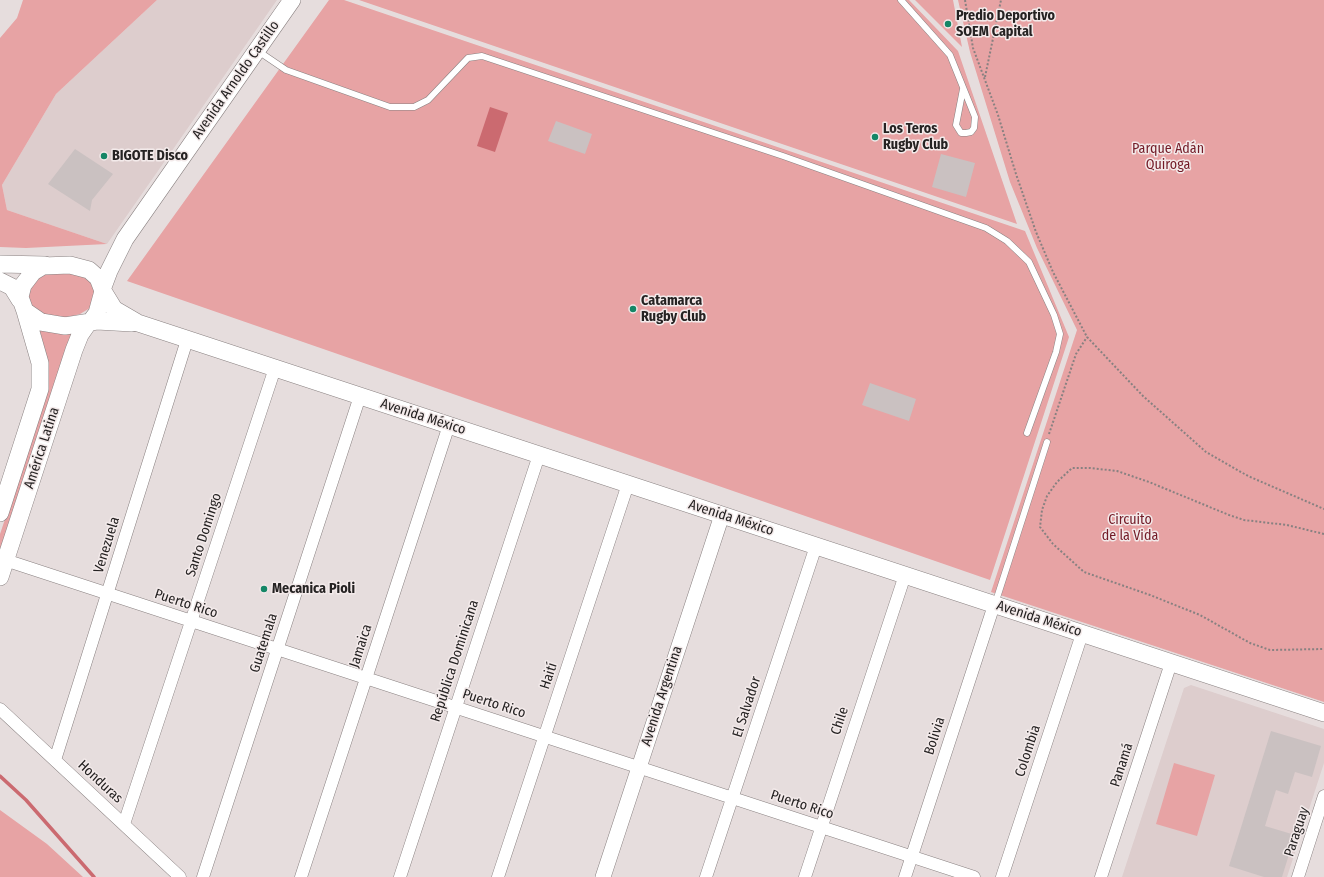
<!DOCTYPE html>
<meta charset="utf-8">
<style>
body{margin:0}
canvas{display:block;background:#e6dddd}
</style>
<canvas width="1324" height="877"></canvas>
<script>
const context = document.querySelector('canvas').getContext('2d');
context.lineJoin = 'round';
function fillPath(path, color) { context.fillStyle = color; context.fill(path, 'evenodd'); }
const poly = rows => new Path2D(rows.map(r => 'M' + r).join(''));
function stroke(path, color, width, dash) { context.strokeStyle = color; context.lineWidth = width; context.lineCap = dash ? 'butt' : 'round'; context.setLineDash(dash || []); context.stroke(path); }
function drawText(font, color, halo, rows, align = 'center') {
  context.font = font + ' "Fira Sans Condensed",sans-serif'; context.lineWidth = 3; context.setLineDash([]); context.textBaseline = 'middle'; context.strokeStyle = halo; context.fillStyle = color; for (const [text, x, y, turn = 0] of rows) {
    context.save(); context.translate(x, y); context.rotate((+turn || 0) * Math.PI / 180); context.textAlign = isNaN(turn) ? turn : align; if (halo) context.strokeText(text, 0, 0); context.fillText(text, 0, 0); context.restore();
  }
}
const built = poly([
 [157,0,277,0,107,244,7,210,2,185,56,94],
 [1191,685,1324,729,1324,763,1287,877,1122,877,1184,688]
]);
const green = poly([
 [23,0,157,0,56,94,2,185,7,210,107,244,26,248,0,247,0,38,17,18],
 [329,0,344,0,1025,231,1069,337,990,580,127,281],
 [359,0,909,0,958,51,1017,224],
 [915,0,953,0,962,47],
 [958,0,1324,0,1324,702,991,592,1077,330,1037,248,1010,182,970,52],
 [63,271,86,276,96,285,90,308,80,314,65,318,33,312,27,295,30,285,38,278,52,272],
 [39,330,73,331,0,550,0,534,44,404,47,387,38,333],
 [1174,763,1215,775,1197,836,1156,824],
 [0,810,47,844,83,877,0,877]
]);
const water = poly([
 [490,107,508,113,495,152,477,146]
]);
const stream = poly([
 [0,776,26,800,94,877]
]);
const building = poly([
 [556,121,592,134,585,154,548,141],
 [75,149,113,174,92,200,90,211,48,184],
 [941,154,975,163,966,197,932,187],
 [870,383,916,399,909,421,862,405],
 [1271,731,1321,746,1312,777,1295,772,1288,794,1276,790,1265,826,1295,835,1282,877,1264,877,1229,866]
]);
const path = poly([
 [965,0,973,48,998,115,1016,174,1036,232,1053,272,1087,337,1143,396,1206,452,1248,476,1324,509],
 [985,77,1001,0],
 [1049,434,1076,354,1087,337],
 [1324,534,1287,525,1244,520,1229,515,1149,482,1117,471,1090,468,1072,468,1057,482,1047,496,1042,510,1040,527,1053,544,1084,572,1150,595,1200,615,1250,643,1270,650,1324,649]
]);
const service = poly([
 [901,0,950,55,975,117,974,128,971,132,966,133,961,133,956,125,963,89],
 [258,51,286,70,390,107,414,107,428,100,468,58,482,56,783,156,986,228,1007,241,1029,262,1054,315,1060,334,1056,352,1027,433],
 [995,604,1047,442]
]);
const minor = poly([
 [5,560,974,877],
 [0,709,180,877],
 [55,760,187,340],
 [124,824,275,368],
 [203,877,360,396],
 [301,877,449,425],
 [400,877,539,455],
 [498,877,628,484],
 [706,877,816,546],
 [805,877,905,575],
 [905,877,994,605],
 [1002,877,1082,634],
 [1101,877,1171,663],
 [1298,877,1324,796]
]);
const tertiary = poly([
 [603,877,722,515]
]);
const secondary = poly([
 [0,264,45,265],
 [0,281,12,287,20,300],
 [103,287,109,271,125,239,292,0],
 [103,291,114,309,138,323,1324,713],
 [91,321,97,313,103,291,98,278,89,270,70,265,43,266,33,272,23,285,20,297,25,311,41,322,65,326,97,321,132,323],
 [0,513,40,389,40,363,25,311],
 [0,577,74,350,80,335,89,322]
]);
const markers = [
 [948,24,4,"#148666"],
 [875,137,4,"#148666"],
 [104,156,4,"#148666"],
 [633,309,4,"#148666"],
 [264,589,4,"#148666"]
];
const poiNames = [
 ["Predio Deportivo",956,16],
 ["SOEM Capital",956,32],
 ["Los Teros",883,129],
 ["Rugby Club",883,145],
 ["BIGOTE Disco",112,156],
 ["Catamarca",641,301],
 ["Rugby Club",641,317],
 ["Mecanica Pioli",272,589]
];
const streetNames = [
 ["Avenida Arnoldo Castillo",236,80,-55],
 ["Avenida México",423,417,18],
 ["América Latina",42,448,-72],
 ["Avenida México",731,518,18],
 ["Santo Domingo",204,535,-72],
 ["Venezuela",107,545,-73],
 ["Puerto Rico",186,604,18],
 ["Avenida México",1039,619,18],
 ["Guatemala",264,643,-72],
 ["Jamaica",361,646,-72],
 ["República Dominicana",455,661,-72],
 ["Haití",549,676,-72],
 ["Avenida Argentina",662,696,-72],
 ["Puerto Rico",494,704,18],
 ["El Salvador",747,707,-72],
 ["Chile",840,721,-72],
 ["Bolivia",935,736,-72],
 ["Colombia",1028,751,-72],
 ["Panamá",1122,765,-72],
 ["Honduras",100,782,43],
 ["Puerto Rico",802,805,18],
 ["Paraguay",1297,832,-72]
];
const parkNames = [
 ["Parque Adán",1168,149],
 ["Quiroga",1168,165],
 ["Circuito",1130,520],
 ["de la Vida",1130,536]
];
fillPath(built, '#ddcdcd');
fillPath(green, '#e7a3a4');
fillPath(water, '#cb6a70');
stroke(stream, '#cb6a70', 3.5);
fillPath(building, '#cac1c1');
stroke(service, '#8a8282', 7);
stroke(minor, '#8a8282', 13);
stroke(tertiary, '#8a8282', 16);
stroke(secondary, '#8a8282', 18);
stroke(path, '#888181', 2, [2, 2]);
stroke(service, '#fff', 6);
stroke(minor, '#fff', 12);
stroke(tertiary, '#fff', 15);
stroke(secondary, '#fff', 17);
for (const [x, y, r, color] of markers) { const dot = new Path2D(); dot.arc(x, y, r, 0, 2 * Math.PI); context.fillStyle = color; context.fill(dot); stroke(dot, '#f3eaea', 1.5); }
drawText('bold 14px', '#252222', '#f3eaea', poiNames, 'left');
drawText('14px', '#252222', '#f3eaea', streetNames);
drawText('14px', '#731b27', '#f3eaea', parkNames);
</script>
